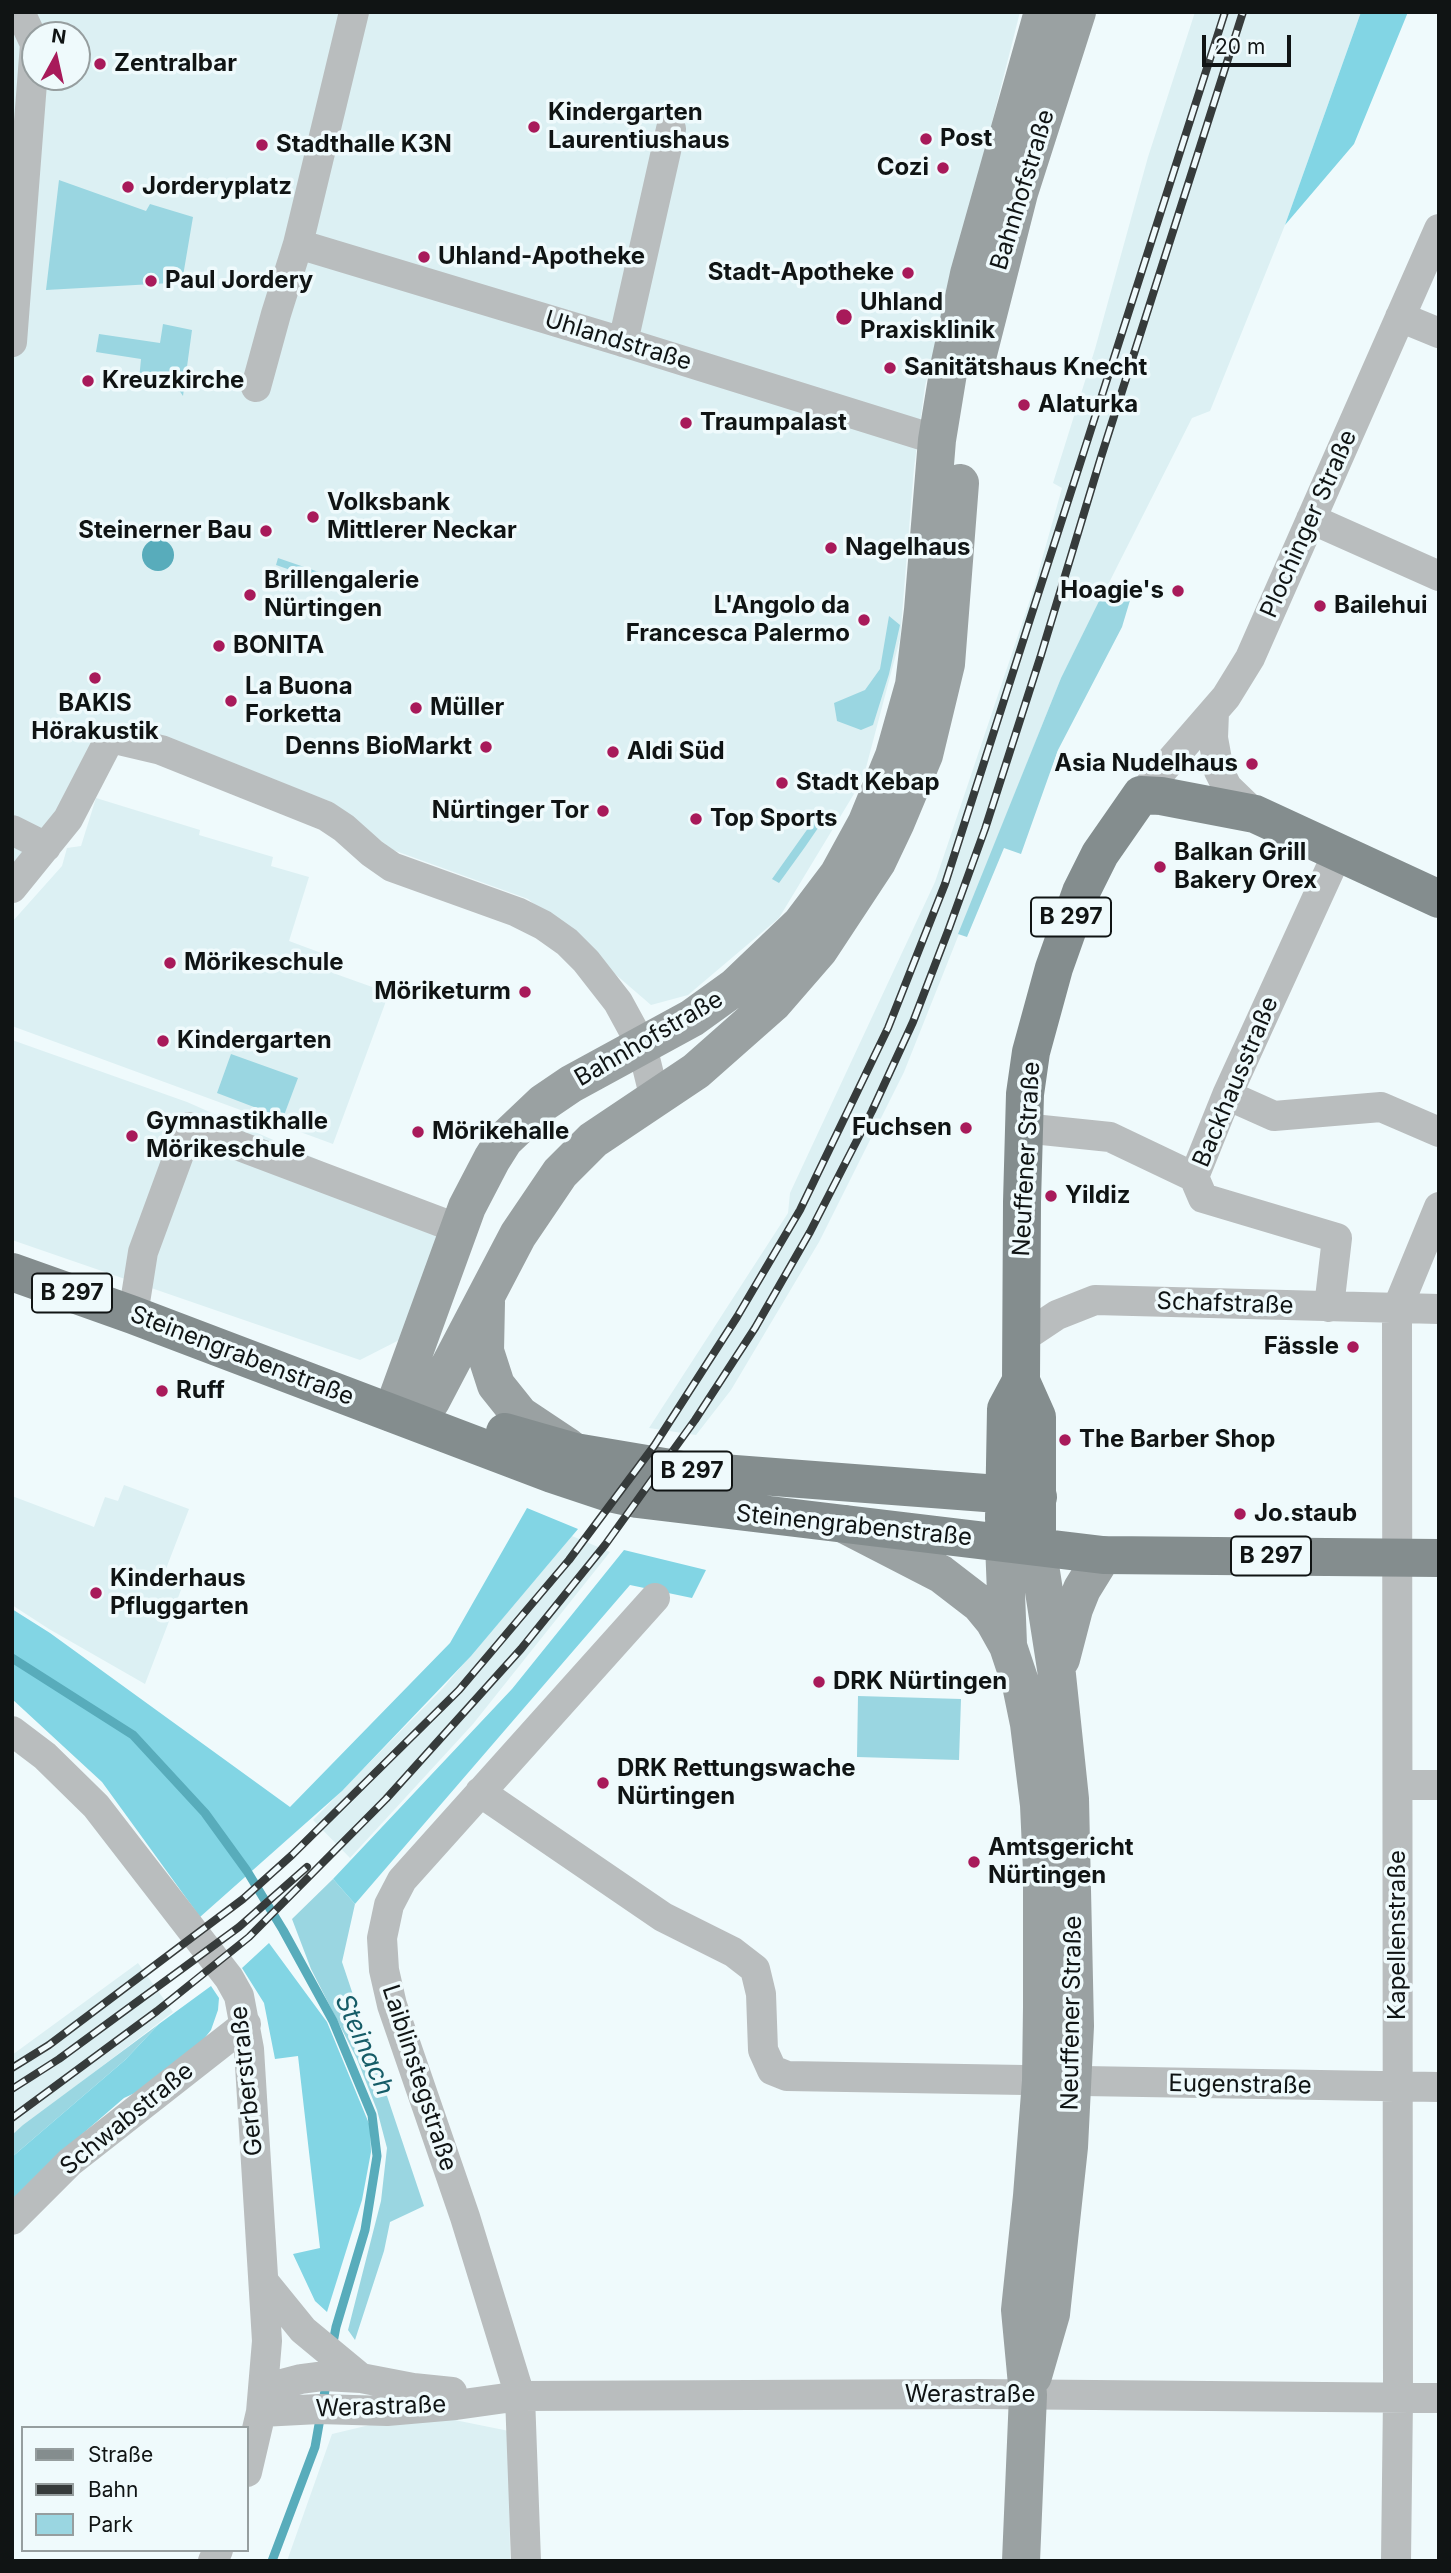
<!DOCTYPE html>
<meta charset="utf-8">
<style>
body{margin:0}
#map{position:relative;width:1451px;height:2573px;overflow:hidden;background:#effafc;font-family:Inter,sans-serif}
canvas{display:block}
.frame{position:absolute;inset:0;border:14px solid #101414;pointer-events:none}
.legend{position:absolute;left:21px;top:2426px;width:228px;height:126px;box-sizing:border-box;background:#effafc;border:2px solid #969e9f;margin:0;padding:9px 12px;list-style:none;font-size:21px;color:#101414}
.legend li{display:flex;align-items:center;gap:14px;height:35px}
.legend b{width:35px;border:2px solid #969e9f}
.north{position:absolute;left:21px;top:21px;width:70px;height:70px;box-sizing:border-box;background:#effafc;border:2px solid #969e9f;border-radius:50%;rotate:8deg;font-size:19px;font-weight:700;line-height:28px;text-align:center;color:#101414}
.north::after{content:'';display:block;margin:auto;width:24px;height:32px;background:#a81a5a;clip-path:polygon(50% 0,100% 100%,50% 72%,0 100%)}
.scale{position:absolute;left:1202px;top:35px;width:89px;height:32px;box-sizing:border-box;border:4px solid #101414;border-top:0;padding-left:9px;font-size:21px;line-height:24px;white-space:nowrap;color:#101414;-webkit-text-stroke:5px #effafc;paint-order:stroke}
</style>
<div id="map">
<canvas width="1451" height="2573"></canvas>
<div class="frame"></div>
<ul class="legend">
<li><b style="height:9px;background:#848d8e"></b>Straße</li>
<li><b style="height:9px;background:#363b3b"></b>Bahn</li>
<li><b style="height:19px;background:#9ad6e1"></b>Park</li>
</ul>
<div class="north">N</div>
<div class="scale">20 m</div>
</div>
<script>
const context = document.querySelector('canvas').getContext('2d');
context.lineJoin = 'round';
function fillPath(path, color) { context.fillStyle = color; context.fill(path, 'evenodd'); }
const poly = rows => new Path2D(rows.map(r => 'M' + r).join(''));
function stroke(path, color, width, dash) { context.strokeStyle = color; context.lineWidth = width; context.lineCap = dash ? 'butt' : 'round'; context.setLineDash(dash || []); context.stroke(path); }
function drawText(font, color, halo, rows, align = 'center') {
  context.font = font + ' Inter,sans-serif'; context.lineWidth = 7; context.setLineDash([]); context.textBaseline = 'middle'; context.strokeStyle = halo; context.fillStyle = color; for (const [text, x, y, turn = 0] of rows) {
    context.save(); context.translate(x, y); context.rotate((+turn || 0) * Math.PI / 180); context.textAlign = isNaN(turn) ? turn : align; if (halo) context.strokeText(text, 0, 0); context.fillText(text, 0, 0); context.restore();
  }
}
const built = poly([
 [12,12,1020,12,925,386,914,468,900,639,863,779,779,918,688,995,651,1005,528,899,393,850,329,801,115,723,57,816,12,869],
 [35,35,77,35,77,77,35,77],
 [1195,12,1361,12,1285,225,1210,411,1192,418,1061,678,904,1072,819,1242,731,1390,696,1435,649,1428,788,1213,790,1193,935,882,1034,588,1062,488,1053,483,1095,349,1148,157],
 [96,798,200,830,199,835,273,857,271,866,309,877,289,941,324,954,333,973,389,993,333,1144,12,1026,12,922,62,866,67,848,81,846],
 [12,1040,187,1102,455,1220,411,1334,360,1360,12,1240],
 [124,1485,189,1509,164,1574,184,1582,145,1684,49,1629,12,1605,12,1496,94,1527,105,1497,118,1501],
 [572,1536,610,1552,473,1724,350,1858,313,1820,443,1688],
 [138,1963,173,2012,12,2135,12,2055],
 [420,2413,509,2431,510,2561,287,2561,332,2434]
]);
const green = poly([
 [59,180,146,211,150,204,193,217,183,276,171,283,46,290],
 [163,324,192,330,183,396,177,387,180,382,177,380,173,385,158,383,159,377,156,377,155,382,139,380,141,359,96,352,99,334,160,343],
 [278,558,342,580,340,587,276,565],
 [1105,589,1131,597,1122,627,1058,750,1021,854,1004,848,967,937,958,934,1061,678],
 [889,616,900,625,889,674,873,725,861,730,837,721,834,703,865,690,880,669],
 [821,810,829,812,805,847,779,883,772,879],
 [231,1054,298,1078,283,1118,217,1093],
 [858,1696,961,1699,959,1760,857,1757],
 [333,1879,355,1904,342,1962,424,2206,390,2222,384,2251,355,2340,348,2330,381,2201,387,2148,377,2110,357,2059,311,1969,292,1919],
 [159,2024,125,2060,12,2157,12,2135,23,2125]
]);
const forest = poly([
 [1361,12,1408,12,1354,144,1285,225],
 [527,1508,578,1529,471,1656,342,1791,200,1917,102,1782,12,1699,12,1609,50,1633,290,1807,450,1643],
 [624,1550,706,1570,692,1598,630,1585,355,1904,333,1879,512,1689],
 [269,1943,327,2022,370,2126,371,2152,362,2200,327,2312,315,2301,293,2254,320,2248,298,2056,275,2059,264,2003,242,1968],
 [211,1986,219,1998,218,2010,211,2030,200,2044,139,2091,124,2098,73,2142,12,2207,12,2157,125,2060,159,2024]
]);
const water = poly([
 '142 555a16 16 0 1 1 32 0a16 16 0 1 1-32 0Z'
]);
const stream = poly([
 [12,1658,133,1735,205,1813,247,1871,283,1930,333,2021,372,2115,377,2156,365,2230,336,2327,332,2348],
 [272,2561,315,2447,327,2379]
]);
const minor = poly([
 [298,244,623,342,937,440],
 [1400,317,1439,333],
 [12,342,35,44,20,12],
 [623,342,671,129],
 [256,387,276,314,298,244,354,12],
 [1311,519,1439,576],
 [1214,712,1213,738,1219,771,1227,787,1255,814],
 [1141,795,1226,697,1250,658,1439,229],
 [12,830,46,847],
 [12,888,68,819,110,738,161,750,326,816,344,828,372,853,392,867,517,912,543,925,567,942,586,961,618,1002,642,1046,655,1099],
 [1227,1095,1274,1116,1381,1107,1439,1132],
 [1023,1128,1110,1137,1194,1177],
 [1329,1307,1337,1238,1203,1198,1194,1177,1227,1095,1338,852],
 [133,1315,143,1252,189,1127,459,1229],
 [1021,1339,1057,1315,1095,1300,1439,1309],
 [12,1731,45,1756,96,1806,229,1978,239,1996,249,2049,267,2341,261,2412,247,2472],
 [1398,1785,1439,1785],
 [480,1792,663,1917,733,1952,755,1969,761,1994,763,2050,772,2070,787,2076,1439,2087],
 [12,2220,70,2162,246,2024],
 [264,2282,303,2330,361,2378],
 [263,2389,301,2379,324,2376,361,2378,413,2388,452,2392],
 [261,2412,319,2409,387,2411,456,2405,520,2396,979,2394,1439,2398],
 [213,2561,218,2550],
 [526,2561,520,2396,465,2217,392,2005,384,1970,382,1938,389,1905,402,1880,655,1598],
 [1396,2561,1398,2398,1397,1309,1439,1207]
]);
const secondary = poly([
 [978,354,1019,193,1077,12],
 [486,1302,485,1351,496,1385,520,1415,568,1447],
 [431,1401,518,1235,560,1173,593,1140,696,1071,773,1003,819,950,877,862,896,822,924,755,946,664,960,483],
 [392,1413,467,1207,492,1159,504,1140,543,1103,571,1084,692,1018,735,987,801,924,838,875,867,822,894,756,914,685,923,610,937,440,949,367,969,274,1043,12],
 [844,1524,941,1574,980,1604,994,1621,1008,1646,1021,1685,1029,1724,1039,1805,1042,1870,1042,2007,1041,2081,1032,2196,1020,2310,1028,2395,1021,2561],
 [1004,1543,1008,1644],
 [1061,1659,1074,1609,1082,1589,1103,1555],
 [1033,2376,1051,2314,1069,2147,1075,2026,1070,1799,1057,1675,1037,1546]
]);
const primary = poly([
 [12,1272,133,1315,552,1474,609,1493,637,1499,1103,1555,1439,1558],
 [505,1432,575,1452,682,1470,1038,1497],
 [1004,1519,1006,1409,1021,1381],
 [1037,1546,1037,1417,1021,1381,1022,1202,1025,1094,1031,1052,1054,968,1081,892,1100,854,1141,795,1161,796,1255,814,1439,899]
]);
const rail = poly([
 [12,2068,49,2045,243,1899,292,1855,459,1690,569,1560,654,1446,737,1317,800,1210,888,1028,945,884,1225,12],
 [12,2089,59,2059,239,1927,307,1867],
 [12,2118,157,2011,249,1937,386,1799,521,1649,605,1545,695,1420,755,1328,810,1232,872,1111,913,1022,948,931,985,829,1041,655,1101,457,1243,12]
]);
const markers = [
 [100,64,7,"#a81a5a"],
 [534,127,7,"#a81a5a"],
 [926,139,7,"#a81a5a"],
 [262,145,7,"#a81a5a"],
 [943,168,7,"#a81a5a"],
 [128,187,7,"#a81a5a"],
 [424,257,7,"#a81a5a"],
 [908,273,7,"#a81a5a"],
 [151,281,7,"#a81a5a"],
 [844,317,9,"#a81a5a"],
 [890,368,7,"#a81a5a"],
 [88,381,7,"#a81a5a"],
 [1024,405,7,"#a81a5a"],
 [686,423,7,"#a81a5a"],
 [313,517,7,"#a81a5a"],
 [266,531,7,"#a81a5a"],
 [831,548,7,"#a81a5a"],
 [1178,591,7,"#a81a5a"],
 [250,595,7,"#a81a5a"],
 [1320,606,7,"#a81a5a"],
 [864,620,7,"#a81a5a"],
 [219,646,7,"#a81a5a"],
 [95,678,7,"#a81a5a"],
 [231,701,7,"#a81a5a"],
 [416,708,7,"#a81a5a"],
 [486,747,7,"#a81a5a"],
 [613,752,7,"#a81a5a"],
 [1252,764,7,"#a81a5a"],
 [782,783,7,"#a81a5a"],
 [603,811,7,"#a81a5a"],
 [696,819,7,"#a81a5a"],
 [1160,867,7,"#a81a5a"],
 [170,963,7,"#a81a5a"],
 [525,992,7,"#a81a5a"],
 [163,1041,7,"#a81a5a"],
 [966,1128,7,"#a81a5a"],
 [418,1132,7,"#a81a5a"],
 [132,1136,7,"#a81a5a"],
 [1051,1196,7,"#a81a5a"],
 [1353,1347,7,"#a81a5a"],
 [162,1391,7,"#a81a5a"],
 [1065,1440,7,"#a81a5a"],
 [1240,1514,7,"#a81a5a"],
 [96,1593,7,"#a81a5a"],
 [819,1682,7,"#a81a5a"],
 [603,1783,7,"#a81a5a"],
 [974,1862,7,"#a81a5a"]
];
const shields = [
 [1071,917,80],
 [72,1293,80],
 [692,1471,80],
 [1271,1556,80]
];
const shieldNames = [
 ["B 297",1071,917],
 ["B 297",72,1293],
 ["B 297",692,1471],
 ["B 297",1271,1556]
];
const poiNames = [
 ["Zentralbar",114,64],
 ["Kindergarten",548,113],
 ["Laurentiushaus",548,141],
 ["Post",940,139],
 ["Stadthalle K3N",276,145],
 ["Cozi",929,168,"right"],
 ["Jorderyplatz",142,187],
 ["Uhland-Apotheke",438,257],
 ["Stadt-Apotheke",894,273,"right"],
 ["Paul Jordery",165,281],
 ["Uhland",860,303],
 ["Praxisklinik",860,331],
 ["Sanitätshaus Knecht",904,368],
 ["Kreuzkirche",102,381],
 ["Alaturka",1038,405],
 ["Traumpalast",700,423],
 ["Volksbank",327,503],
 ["Mittlerer Neckar",327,531],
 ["Steinerner Bau",252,531,"right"],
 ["Nagelhaus",845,548],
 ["Brillengalerie",264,581],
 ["Nürtingen",264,609],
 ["Hoagie's",1164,591,"right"],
 ["L'Angolo da",850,606,"right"],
 ["Francesca Palermo",850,634,"right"],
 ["Bailehui",1334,606],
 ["BONITA",233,646],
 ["La Buona",245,687],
 ["Forketta",245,715],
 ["BAKIS",95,704,"center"],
 ["Hörakustik",95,732,"center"],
 ["Müller",430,708],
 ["Denns BioMarkt",472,747,"right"],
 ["Aldi Süd",627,752],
 ["Asia Nudelhaus",1238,764,"right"],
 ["Stadt Kebap",796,783],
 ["Nürtinger Tor",589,811,"right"],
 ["Top Sports",710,819],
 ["Balkan Grill",1174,853],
 ["Bakery Orex",1174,881],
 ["Mörikeschule",184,963],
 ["Möriketurm",511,992,"right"],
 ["Kindergarten",177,1041],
 ["Gymnastikhalle",146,1122],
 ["Mörikeschule",146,1150],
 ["Fuchsen",952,1128,"right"],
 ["Mörikehalle",432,1132],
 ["Yildiz",1065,1196],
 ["Fässle",1339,1347,"right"],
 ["Ruff",176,1391],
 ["The Barber Shop",1079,1440],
 ["Jo.staub",1254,1514],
 ["Kinderhaus",110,1579],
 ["Pfluggarten",110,1607],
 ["DRK Nürtingen",833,1682],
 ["DRK Rettungswache",617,1769],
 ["Nürtingen",617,1797],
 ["Amtsgericht",988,1848],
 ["Nürtingen",988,1876]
];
const streetNames = [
 ["Bahnhofstraße",1023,190,-73],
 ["Uhlandstraße",618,341,17],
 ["Plochinger Straße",1309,524,-66],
 ["Bahnhofstraße",649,1039,-30],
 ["Backhausstraße",1236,1082,-67],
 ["Neuffener Straße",1027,1159,-87],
 ["Schafstraße",1225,1304,2],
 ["Steinengrabenstraße",242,1356,21],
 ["Steinengrabenstraße",854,1526,6],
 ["Kapellenstraße",1398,1935,-90],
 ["Neuffener Straße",1072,2013,-89],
 ["Laiblinstegstraße",419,2078,72],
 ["Gerberstraße",247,2081,-96],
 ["Eugenstraße",1240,2085,1],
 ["Schwabstraße",127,2119,-39],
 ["Werastraße",970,2395],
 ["Werastraße",381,2407,-2]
];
const waterNames = [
 ["Steinach",364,2045,66]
];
fillPath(built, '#dcf0f3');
fillPath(green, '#9ad6e1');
fillPath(forest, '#82d5e4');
fillPath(water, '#58acbb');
stroke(stream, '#58acbb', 9);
stroke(minor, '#b9bdbe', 30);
stroke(secondary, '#9aa1a2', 38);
stroke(primary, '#848d8e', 38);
stroke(rail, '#363b3b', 8);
stroke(rail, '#effafc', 5, [16]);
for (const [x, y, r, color] of markers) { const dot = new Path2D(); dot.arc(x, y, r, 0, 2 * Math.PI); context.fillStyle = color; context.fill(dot); stroke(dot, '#effafc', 2.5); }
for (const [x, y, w] of shields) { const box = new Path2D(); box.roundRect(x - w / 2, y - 19.5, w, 39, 5); context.fillStyle = '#effafc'; context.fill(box); stroke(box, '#101414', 2); }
drawText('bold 23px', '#101414', null, shieldNames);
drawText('bold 24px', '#101414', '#effafc', poiNames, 'left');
drawText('24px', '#101414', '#effafc', streetNames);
drawText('italic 26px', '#165c67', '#effafc', waterNames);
</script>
